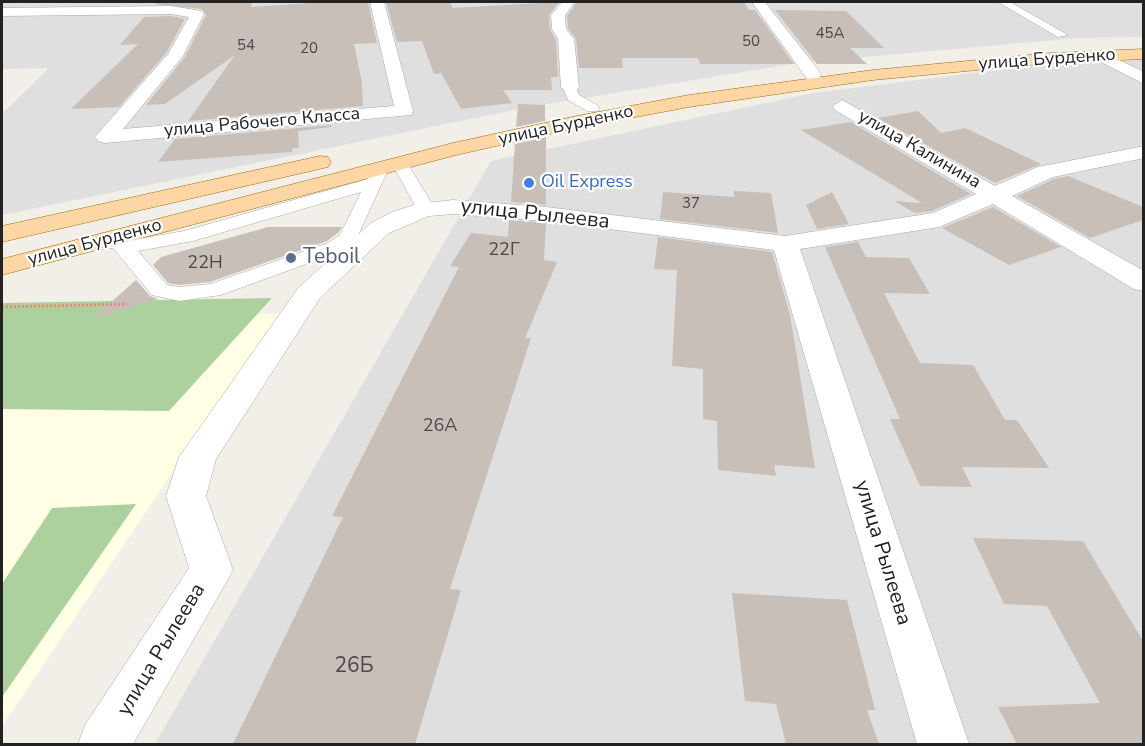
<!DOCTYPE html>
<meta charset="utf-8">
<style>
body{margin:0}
#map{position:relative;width:1145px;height:746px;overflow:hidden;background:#f2efe9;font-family:"Nunito Sans",sans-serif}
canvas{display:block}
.frame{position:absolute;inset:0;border:3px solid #222;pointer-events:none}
</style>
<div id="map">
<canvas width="1145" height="746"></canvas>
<div class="frame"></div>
</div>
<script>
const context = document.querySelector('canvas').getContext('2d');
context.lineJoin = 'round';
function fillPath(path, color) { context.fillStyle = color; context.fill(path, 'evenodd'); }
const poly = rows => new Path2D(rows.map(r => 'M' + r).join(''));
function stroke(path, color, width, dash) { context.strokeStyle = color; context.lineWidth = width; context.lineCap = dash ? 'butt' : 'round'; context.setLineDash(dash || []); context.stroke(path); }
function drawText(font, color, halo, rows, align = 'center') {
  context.font = font + ' "Nunito Sans",sans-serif'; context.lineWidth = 4.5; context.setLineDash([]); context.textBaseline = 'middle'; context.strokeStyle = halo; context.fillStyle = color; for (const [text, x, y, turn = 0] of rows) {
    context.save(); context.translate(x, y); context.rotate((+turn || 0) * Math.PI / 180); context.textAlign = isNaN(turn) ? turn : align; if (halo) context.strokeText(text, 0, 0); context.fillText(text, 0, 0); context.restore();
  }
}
const residential = poly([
 [2,2,1143,2,1143,37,1077,38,798,63,529,107,2,215,2,114,49,68,2,69],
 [1143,59,1143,744,155,744,491,161,813,93,1022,67]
]);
const education = poly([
 [279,314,2,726,2,317]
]);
const forest = poly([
 [272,298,169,411,2,409,2,303],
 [136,504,2,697,2,584,52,508]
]);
const building = poly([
 [157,2,252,2,251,7,324,2,368,2,377,43,354,44,362,83,363,106,188,121,235,55,165,104,146,105,185,57,206,15,202,9,155,4],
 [386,2,450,2,453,8,559,2,549,15,550,29,556,40,558,77,551,77,552,90,503,90,512,103,461,109,441,73,434,74,422,41,397,42],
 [577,2,744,2,749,10,755,10,794,64,700,64,698,58,622,58,623,68,579,68,576,39,568,28,567,16],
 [775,10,846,11,884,48,850,48,867,64,817,64],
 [171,16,185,19,166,53,119,107,71,109,138,44,120,45,144,17],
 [518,104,545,105,545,121,516,127],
 [918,111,941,133,965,128,1041,164,995,183,878,118],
 [851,122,971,194,932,211,915,213,894,201,922,203,801,130],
 [332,125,331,127,298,131,299,148,293,148,292,152,158,162,175,139],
 [546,137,546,205,511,202,515,144],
 [1068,176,1143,207,1143,220,1090,238,1017,196,1054,179],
 [734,191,771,193,778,233,660,219,663,192,734,197],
 [832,192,849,224,817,229,806,205],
 [993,207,1061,247,1009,265,942,228],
 [509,220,546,223,544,260,557,262,525,338,531,338,450,589,461,590,415,744,233,744,343,517,332,516,459,267,450,266,471,233,508,237],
 [268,227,342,227,338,233,327,241,210,282,179,285,168,283,153,265,161,257],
 [658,237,772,252,790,315,815,468,774,465,776,476,718,470,717,421,703,419,703,369,672,366,677,270,654,269],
 [858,242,866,257,909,258,930,294,884,293,920,363,973,365,1005,420,1017,420,1049,468,962,467,972,487,920,486,890,419,900,419,825,247],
 [136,280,150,296,158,299,93,318],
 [973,538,1083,541,1143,641,1143,744,1017,744,998,707,1100,703,1047,606,1004,604],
 [732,593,847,600,875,710,867,710,879,744,786,744,776,704,745,701]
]);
const path = poly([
 [2,307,127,304]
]);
const lane = poly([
 [998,2,1010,2,1068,35,1058,37,998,2],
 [570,84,575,85,579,95,597,105,599,108,597,111,587,111,568,100,563,88,570,84],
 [400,159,408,164,435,209,433,213,426,215,417,209,392,164,400,159],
 [381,163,389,168,355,242,342,251,221,295,179,301,152,295,113,248,90,251,83,249,80,245,83,241,118,235,133,240,184,231,368,179,375,164,381,163],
 [361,192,340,235,328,243,210,284,179,287,167,285,138,251,193,241,361,192]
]);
const street = poly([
 [370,2,384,2,413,111,411,115,105,143,98,141,95,137,168,54,189,17,171,14,2,16,2,8,171,6,202,11,204,14,183,56,123,129,394,106,370,2],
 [562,2,575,2,565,15,566,29,574,39,579,88,570,93,561,88,558,39,552,29,551,15,562,2],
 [752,2,765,2,819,71,821,75,819,79,807,79,752,2],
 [1101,51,1144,72,1144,84,1095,59,1093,56,1101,51],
 [842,100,995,186,1038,167,1144,146,1144,158,1053,177,1012,196,1144,271,1144,291,1134,289,993,204,939,227,800,249,969,744,917,744,774,250,546,221,453,214,429,216,389,233,320,298,216,459,206,496,233,570,226,583,133,744,78,744,85,725,189,568,166,496,179,457,299,287,371,223,392,212,417,204,453,200,546,207,785,236,933,213,976,194,835,110,833,106,842,100]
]);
const primary = poly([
 [1144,49,1144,59,1051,63,873,80,689,107,577,128,456,155,2,275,2,259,453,143,577,116,689,95,873,70,1051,53,1144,49],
 [320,156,328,157,331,162,328,167,2,242,2,226,320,156]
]);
const markers = [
 [529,183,6,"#3f7fe0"],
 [291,258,6,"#5c6f8a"]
];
const farNumbernames = [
 ["45А",830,34],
 ["50",751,42],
 ["54",246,46],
 ["20",309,49],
 ["37",691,204]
];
const farStreetnames = [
 ["улица Бурденко",1047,60,-4],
 ["улица Рабочего Класса",262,123,-5],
 ["улица Бурденко",566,126,-12],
 ["улица Калинина",919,150,30],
 ["улица Бурденко",95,243,-15]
];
const farShopnames = [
 ["Oil Express",541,183]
];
const numberNames = [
 ["22Г",504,251],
 ["22Н",205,264],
 ["26А",440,427]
];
const streetNames = [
 ["улица Рылеева",535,215,6],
 ["улица Рылеева",882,553,73],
 ["улица Рылеева",162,650,-59]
];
const serviceNames = [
 ["Teboil",303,258]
];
const nearNumbernames = [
 ["26Б",354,667]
];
fillPath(residential, '#e0dfdf');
fillPath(education, '#ffffe5');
fillPath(forest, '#add19e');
fillPath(building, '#c7bfb8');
stroke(lane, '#a9a9a9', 1);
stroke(street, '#a9a9a9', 1);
stroke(primary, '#a06b00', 1);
stroke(path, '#fa8072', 3, [2, 2]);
fillPath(lane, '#fff');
fillPath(street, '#fff');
fillPath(primary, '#fcd6a4');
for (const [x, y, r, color] of markers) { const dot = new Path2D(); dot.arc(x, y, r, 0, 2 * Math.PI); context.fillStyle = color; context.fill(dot); stroke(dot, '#fff', 2); }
drawText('15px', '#4b4948', null, farNumbernames);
drawText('18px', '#222', '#fff', farStreetnames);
drawText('18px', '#366cbe', '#fff', farShopnames, 'left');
drawText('18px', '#4b4948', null, numberNames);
drawText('21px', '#222', '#fff', streetNames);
drawText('21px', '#4e5e75', '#fff', serviceNames, 'left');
drawText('21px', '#4b4948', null, nearNumbernames);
</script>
